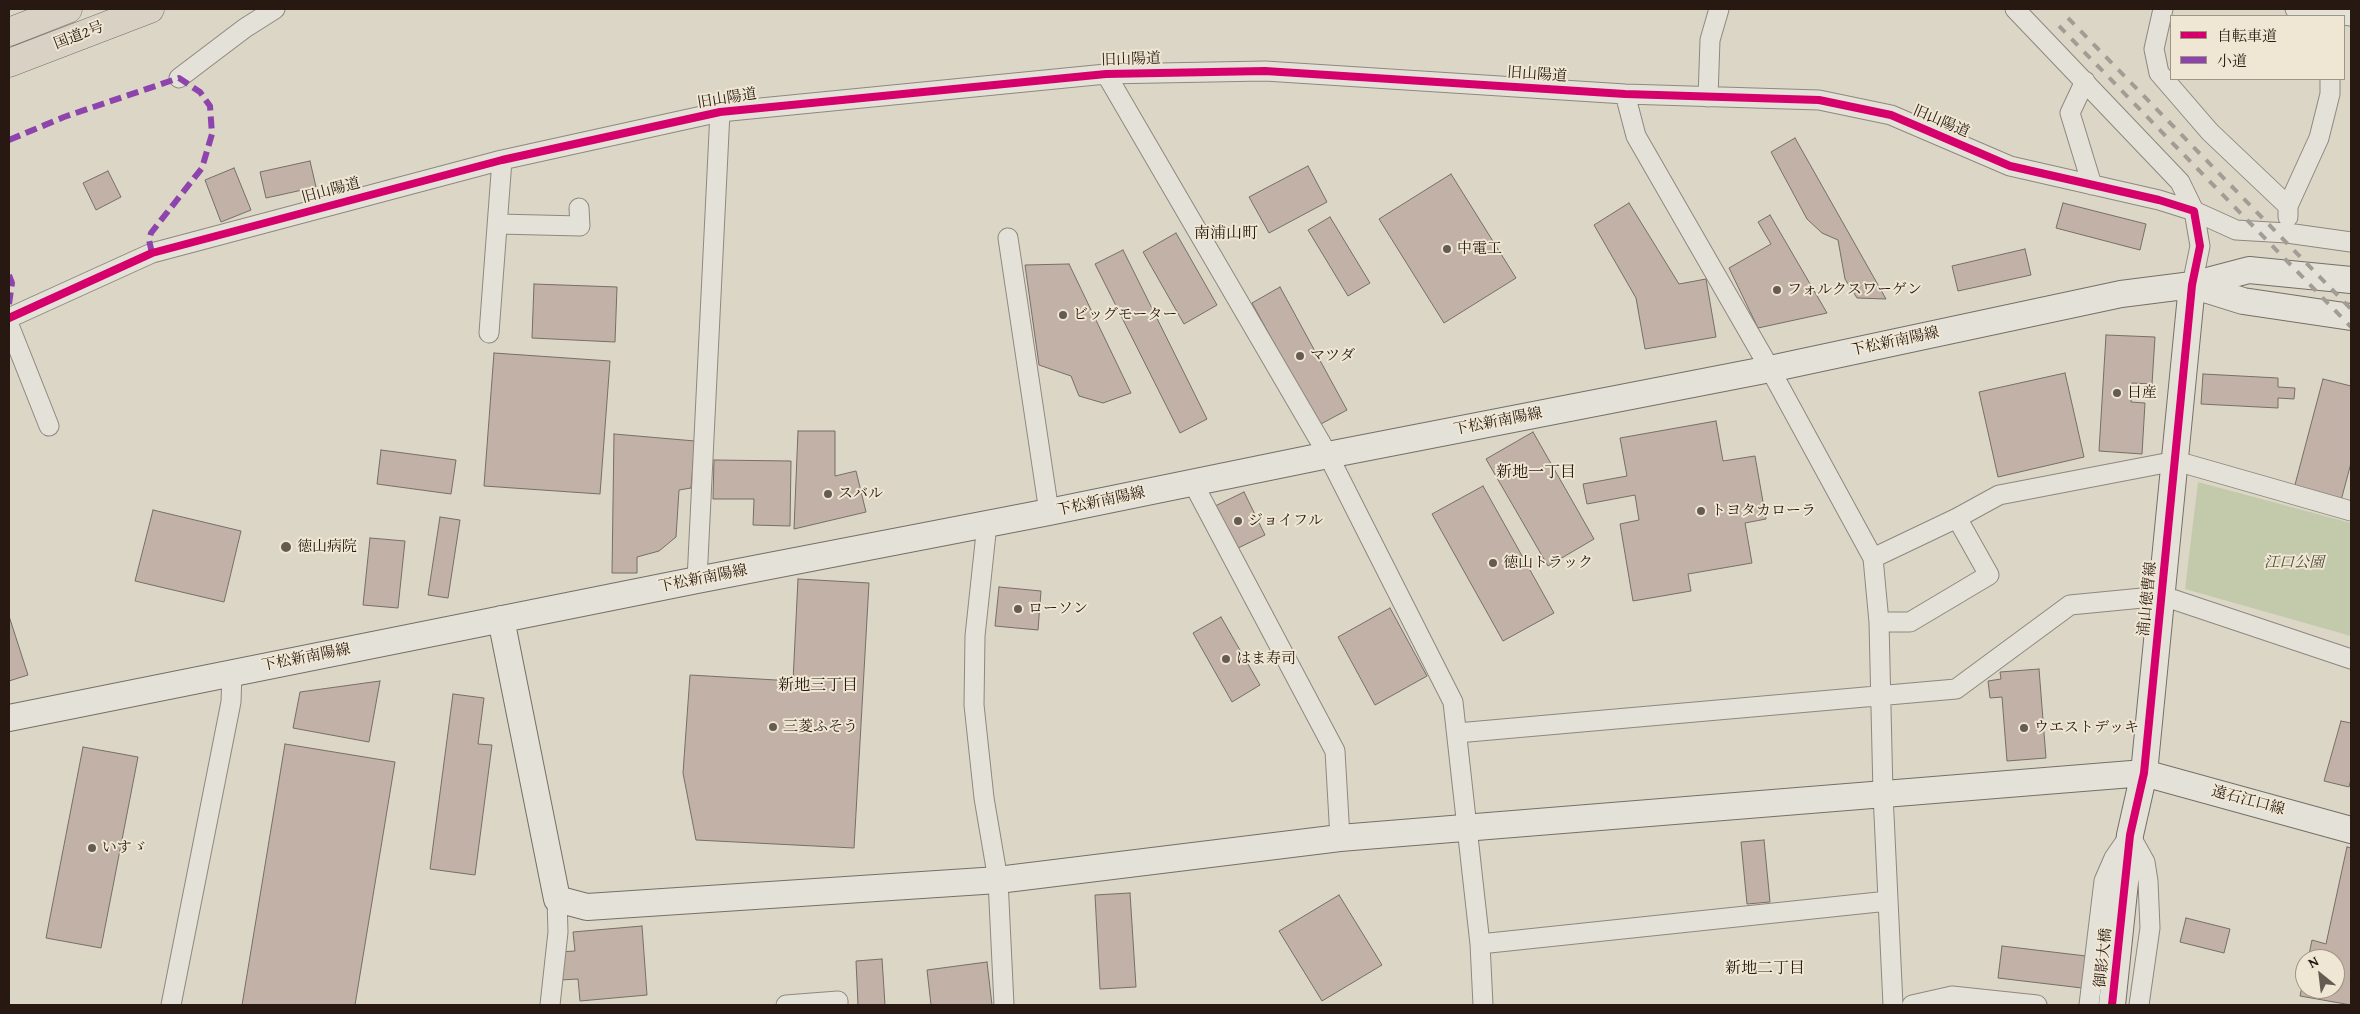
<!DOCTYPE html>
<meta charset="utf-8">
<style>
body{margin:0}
#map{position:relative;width:2360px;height:1014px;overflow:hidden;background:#dcd6c6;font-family:"Gentium Book Plus","Noto Serif JP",serif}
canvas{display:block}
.frame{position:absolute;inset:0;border:10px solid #271912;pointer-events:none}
.legend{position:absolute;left:2170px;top:15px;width:175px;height:65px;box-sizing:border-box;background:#efe6d3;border:1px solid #9f9486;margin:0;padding:6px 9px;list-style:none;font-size:15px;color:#271912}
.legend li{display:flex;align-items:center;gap:10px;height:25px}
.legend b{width:25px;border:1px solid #9f9486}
.north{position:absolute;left:2295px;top:949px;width:50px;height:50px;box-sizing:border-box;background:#efe6d3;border:1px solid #9f9486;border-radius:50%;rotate:331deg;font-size:14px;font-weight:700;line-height:20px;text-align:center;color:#271912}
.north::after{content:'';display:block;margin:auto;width:18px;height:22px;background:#665b51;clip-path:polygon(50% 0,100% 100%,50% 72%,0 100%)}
</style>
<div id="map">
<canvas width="2360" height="1014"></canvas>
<div class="frame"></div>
<ul class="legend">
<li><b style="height:6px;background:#d6006c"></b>自転車道</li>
<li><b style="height:6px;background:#8e44ad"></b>小道</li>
</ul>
<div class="north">N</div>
</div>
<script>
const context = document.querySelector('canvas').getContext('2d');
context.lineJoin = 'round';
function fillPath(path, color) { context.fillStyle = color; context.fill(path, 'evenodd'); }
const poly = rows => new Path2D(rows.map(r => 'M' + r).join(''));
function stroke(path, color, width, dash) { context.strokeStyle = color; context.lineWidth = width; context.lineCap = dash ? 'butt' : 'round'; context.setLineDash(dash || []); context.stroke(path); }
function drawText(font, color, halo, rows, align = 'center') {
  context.font = font + ' "Gentium Book Plus","Noto Serif JP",serif'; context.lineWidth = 4; context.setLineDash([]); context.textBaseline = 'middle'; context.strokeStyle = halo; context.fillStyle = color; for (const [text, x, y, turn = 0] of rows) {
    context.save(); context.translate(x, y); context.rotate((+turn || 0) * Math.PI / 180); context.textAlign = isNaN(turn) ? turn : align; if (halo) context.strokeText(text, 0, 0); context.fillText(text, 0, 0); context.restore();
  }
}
const green = poly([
 [2198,482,2351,523,2351,636,2185,589]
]);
const building = poly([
 [1795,138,1886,299,1857,298,1845,279,1838,240,1822,233,1807,219,1771,152,1795,138],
 [310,161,316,187,266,198,260,172,310,161],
 [1308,166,1327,202,1269,233,1249,197,1308,166],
 [234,168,251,210,221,222,205,180,234,168],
 [108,171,121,197,96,210,83,183,108,171],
 [1451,174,1516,278,1444,323,1379,219,1451,174],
 [1629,203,1679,284,1706,279,1716,337,1645,349,1636,298,1594,225,1629,203],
 [2063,203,2146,224,2140,250,2056,228,2063,203],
 [1770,215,1827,313,1758,328,1729,268,1771,244,1758,222,1770,215],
 [1330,217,1370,283,1348,296,1308,230,1330,217],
 [1176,233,1217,305,1184,324,1143,252,1176,233],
 [2025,249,2031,275,1958,291,1952,266,2025,249],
 [1123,250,1207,419,1180,433,1095,264,1123,250],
 [1069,264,1131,393,1103,403,1079,396,1071,376,1039,365,1025,265,1069,264],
 [534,284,617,287,615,342,532,338,534,284],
 [1280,287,1347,410,1319,425,1252,303,1280,287],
 [2106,335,2155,337,2152,384,2132,383,2131,402,2145,403,2142,454,2099,451,2106,335],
 [494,353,610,361,600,494,484,486,494,353],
 [2065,373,2084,457,1998,477,1979,392,2065,373],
 [2203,374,2278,378,2278,387,2295,388,2294,399,2278,398,2278,408,2201,404,2203,374],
 [2323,379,2351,386,2351,463,2339,508,2292,496,2323,379],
 [1716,421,1723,461,1755,456,1766,519,1745,523,1752,563,1688,574,1691,591,1633,601,1620,524,1639,520,1635,495,1587,504,1583,484,1627,476,1620,438,1716,421],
 [798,431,835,431,835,476,856,471,866,512,794,529,798,431],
 [1533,432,1594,539,1548,566,1486,459,1533,432],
 [614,434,695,441,691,488,679,490,676,537,659,551,637,557,637,573,612,573,614,434],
 [381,450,456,460,451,494,377,484,381,450],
 [714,460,791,461,790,526,753,525,754,499,713,499,714,460],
 [1483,486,1554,613,1503,641,1432,514,1483,486],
 [1244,492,1265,535,1232,551,1211,508,1244,492],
 [153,510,241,531,224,602,135,581,153,510],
 [440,517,460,520,448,598,428,595,440,517],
 [370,538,405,541,398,608,363,605,370,538],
 [798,579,869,583,854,848,696,840,683,773,690,675,793,681,798,579],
 [999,587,1041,591,1038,630,995,626,999,587],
 [1390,608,1427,676,1375,705,1338,637,1390,608],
 [9,616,28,675,9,681,9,616],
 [1221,617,1260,685,1232,702,1193,633,1221,617],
 [2039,669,2046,758,2007,761,2002,697,1990,698,1988,681,2001,679,2000,672,2039,669],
 [380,681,369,742,293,728,300,692,380,681],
 [453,694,484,698,478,744,492,745,475,875,430,869,453,694],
 [2341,721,2351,723,2351,779,2349,787,2324,781,2341,721],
 [285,744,395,762,355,1005,242,1005,285,744],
 [83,747,138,757,101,948,46,938,83,747],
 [1764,840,1770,902,1747,904,1741,842,1764,840],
 [2347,847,2351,848,2351,1005,2300,996,2305,973,2305,989,2335,989,2335,959,2308,959,2312,940,2326,944,2347,847],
 [1130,893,1136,987,1100,989,1095,895,1130,893],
 [1339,895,1382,965,1322,1001,1279,931,1339,895],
 [2186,918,2230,929,2224,953,2180,942,2186,918],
 [642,926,647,995,580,1001,578,979,560,980,558,952,575,951,573,932,642,926],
 [2002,946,2086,956,2082,988,1998,978,2002,946],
 [882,959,885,1005,858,1005,856,961,882,959],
 [987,962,992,1005,931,1005,927,970,987,962]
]);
const street = poly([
 [2015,9,2180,182,2194,211,2236,230,2287,233,2351,242],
 [2163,9,2154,49,2159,73,2210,132,2288,206],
 [2295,9,2351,16],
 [1106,74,1328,455,1453,702,1480,944,1483,1005],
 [179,78,245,28,275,9],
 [2085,81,2070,113,2092,185],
 [1625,94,1636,136,1770,369,1873,558,1879,622,1883,794,1893,1005],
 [1708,97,1710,40,1719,9],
 [2288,217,2288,206,2319,138,2330,94,2330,79],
 [498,224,580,226,579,208],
 [1008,238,1049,512],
 [9,318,152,253,502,160,720,112,1106,74,1265,71,1625,94,1819,100,1891,115,2010,166,2159,200,2194,211,2200,246,2192,285],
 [9,325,49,426],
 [489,333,502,160],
 [1193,483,1335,751,1340,838],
 [987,524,975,636,974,705,984,798,998,880,1004,1005],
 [1873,558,1957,518,1999,495,2176,461,2351,511],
 [697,580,720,112],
 [1879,622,1910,622,1989,575,1957,518],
 [1457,733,1956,689,2070,605,2163,596,2351,659],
 [1480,944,1888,901],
 [171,1005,231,702,232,673],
 [550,1005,558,932,557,899],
 [786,1005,838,1001,838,1005],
 [1912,1005,1952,996,2037,1005],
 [2089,1005,2104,881,2114,858,2130,835,2145,862,2148,881,2150,928,2139,1005]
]);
const secondary = poly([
 [2192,285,2243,301,2351,317],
 [501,619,557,899,587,907,998,880,1340,838,2144,773,2351,830],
 [9,718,697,580,1049,512,1328,455,1770,369,2121,294,2192,285,2249,270,2351,280],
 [2112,1005,2130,835,2144,773,2192,285]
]);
const highway = poly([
 [9,32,68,9],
 [9,63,150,9]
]);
const rail = poly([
 [2068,18,2351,309],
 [2059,26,2351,327]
]);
const quiet = poly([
 [9,140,64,117,179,78,200,92,210,106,212,134,202,168,151,233,149,240,152,253],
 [9,275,12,283,9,304]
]);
const cycleway = poly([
 [9,318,152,253,502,160,720,112,1106,74,1265,71,1625,94,1819,100,1891,115,2010,166,2159,200,2194,211,2200,246,2192,285,2144,773,2130,835,2112,1005]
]);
const markers = [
 [1447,249,5,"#665b51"],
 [1777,290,5,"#665b51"],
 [1063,315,5,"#665b51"],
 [1300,356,5,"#665b51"],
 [2117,393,5,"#665b51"],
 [828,494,5,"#665b51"],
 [1701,511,5,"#665b51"],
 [1238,521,5,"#665b51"],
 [286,547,6,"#665b51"],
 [1493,563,5,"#665b51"],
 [1018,609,5,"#665b51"],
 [1226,659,5,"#665b51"],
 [773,727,5,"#665b51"],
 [2024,728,5,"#665b51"],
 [92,848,5,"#665b51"]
];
const streetNames = [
 ["国道2号",79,36,-21],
 ["旧山陽道",1131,60,-2],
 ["旧山陽道",1537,75,4],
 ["旧山陽道",727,99,-9],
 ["旧山陽道",1941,122,23],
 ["旧山陽道",331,191,-15],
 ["下松新南陽線",1895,342,-12],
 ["下松新南陽線",1498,422,-11],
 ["下松新南陽線",1101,502,-12],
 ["下松新南陽線",703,579,-11],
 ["浦山徳曹線",2148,599,-84],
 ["下松新南陽線",306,658,-11],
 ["遠石江口線",2248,801,15],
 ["御影大橋",2104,958,-84]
];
const poiNames = [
 ["中電工",1457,249],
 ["フォルクスワーゲン",1787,290],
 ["ビッグモーター",1073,315],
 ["マツダ",1310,356],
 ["日産",2127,393],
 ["スバル",838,494],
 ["トヨタカローラ",1711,511],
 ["ジョイフル",1248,521],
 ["徳山病院",297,547],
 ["徳山トラック",1503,563],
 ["ローソン",1028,609],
 ["はま寿司",1236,659],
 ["三菱ふそう",783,727],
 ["ウエストデッキ",2034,728],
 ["いすゞ",102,848]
];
const parkNames = [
 ["江口公園",2294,563]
];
const neighbourhoodNames = [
 ["南浦山町",1226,234],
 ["新地一丁目",1536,473],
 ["新地三丁目",818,686],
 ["新地二丁目",1765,969]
];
fillPath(green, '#c3caac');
fillPath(building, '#c1b1a6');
stroke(building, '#756f67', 1);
stroke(street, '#8e887f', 21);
stroke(secondary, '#756f67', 28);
stroke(highway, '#756f67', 29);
stroke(street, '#e4e1d9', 19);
stroke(secondary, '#e4e1d9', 26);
stroke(highway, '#d8d1c4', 28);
stroke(rail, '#a19d96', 4, [9, 9]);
stroke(quiet, '#8e44ad', 6, [12, 6]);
stroke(cycleway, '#d6006c', 8);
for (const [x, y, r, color] of markers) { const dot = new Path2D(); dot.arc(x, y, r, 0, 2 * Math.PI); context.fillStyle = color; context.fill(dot); stroke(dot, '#efe6d3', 2); }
drawText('15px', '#271912', '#efe6d3', streetNames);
drawText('15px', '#271912', '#efe6d3', poiNames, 'left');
drawText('italic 15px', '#504b3a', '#efe6d3', parkNames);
drawText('16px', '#271912', '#efe6d3', neighbourhoodNames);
</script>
